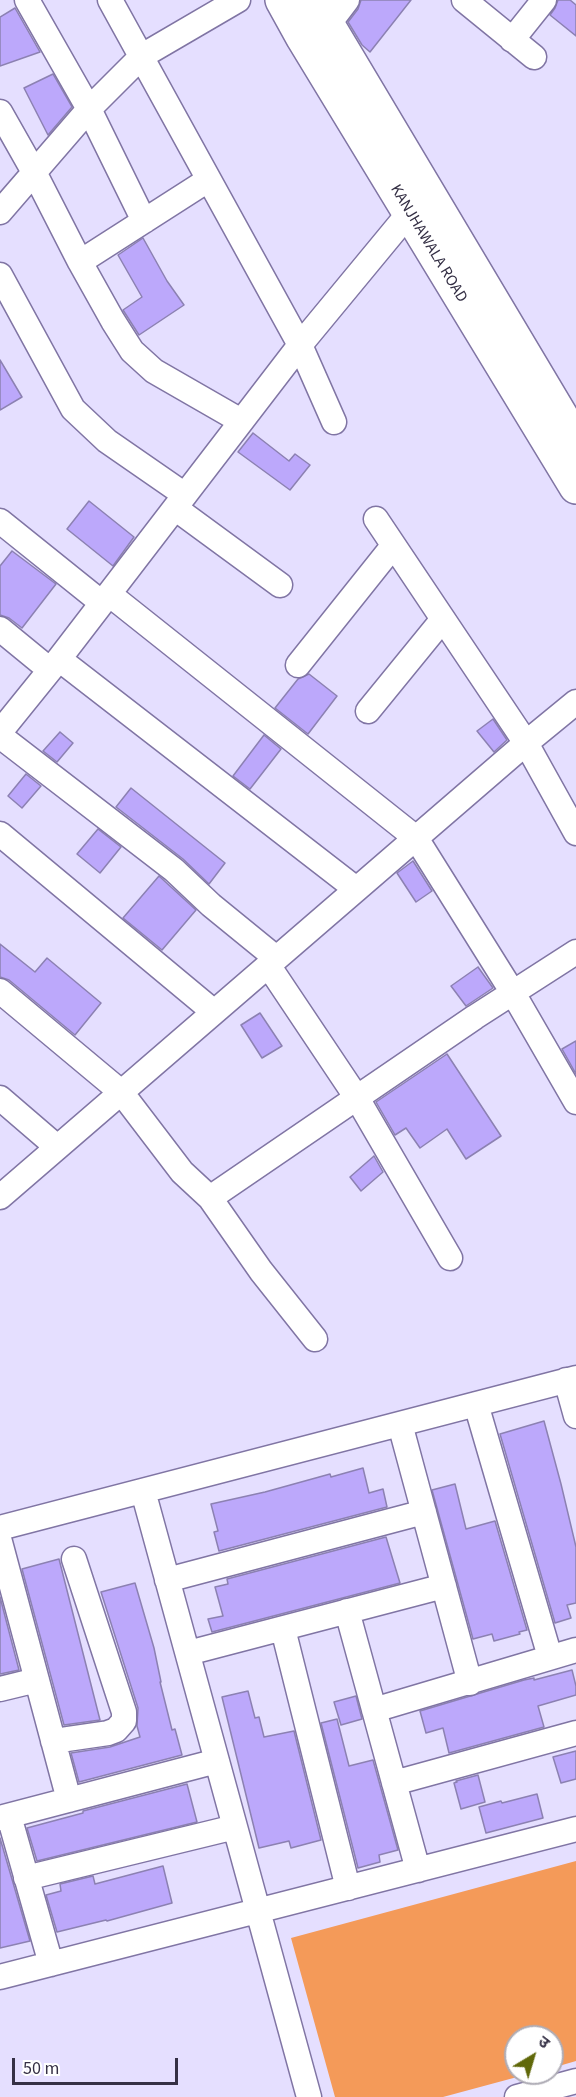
<!DOCTYPE html>
<meta charset="utf-8">
<style>
body{margin:0}
#map{position:relative;width:576px;height:2097px;overflow:hidden;background:#e5dfff;font-family:"Source Sans 3","Noto Sans Devanagari",sans-serif}
canvas{display:block}
.north{position:absolute;left:504px;top:2025px;width:60px;height:60px;box-sizing:border-box;background:#fff;border:2px solid #aeacb5;border-radius:50%;rotate:38deg;font-size:16px;font-weight:700;line-height:24px;text-align:center;color:#353045}
.north::after{content:'';display:block;margin:auto;width:21px;height:27px;background:#606809;clip-path:polygon(50% 0,100% 100%,50% 72%,0 100%)}
.scale{position:absolute;left:12px;top:2058px;width:166px;height:27px;box-sizing:border-box;border:3px solid #353045;border-top:0;padding-left:8px;font-size:18px;line-height:21px;white-space:nowrap;color:#353045;-webkit-text-stroke:4px #fff;paint-order:stroke}
</style>
<div id="map">
<canvas width="576" height="2097"></canvas>
<div class="north">उ</div>
<div class="scale">50 m</div>
</div>
<script>
const context = document.querySelector('canvas').getContext('2d');
context.lineJoin = 'round';
function fillPath(path, color) { context.fillStyle = color; context.fill(path, 'evenodd'); }
const poly = rows => new Path2D(rows.map(r => 'M' + r).join(''));
function stroke(path, color, width, dash) { context.strokeStyle = color; context.lineWidth = width; context.lineCap = dash ? 'butt' : 'round'; context.setLineDash(dash || []); context.stroke(path); }
function drawText(font, color, halo, rows, align = 'center') {
  context.font = font + ' "Source Sans 3",sans-serif'; context.lineWidth = 4.5; context.setLineDash([]); context.textBaseline = 'middle'; context.strokeStyle = halo; context.fillStyle = color; for (const [text, x, y, turn = 0] of rows) {
    context.save(); context.translate(x, y); context.rotate((+turn || 0) * Math.PI / 180); context.textAlign = isNaN(turn) ? turn : align; if (halo) context.strokeText(text, 0, 0); context.fillText(text, 0, 0); context.restore();
  }
}
const green = poly([
 [576,1861,576,2061,552,2068,552,2037,516,2037,516,2073,532,2073,443,2097,335,2097,291,1938]
]);
const building = poly([
 [361,0,411,0,370,52,362,45,348,22,358,9,361,0],
 [558,0,570,0,576,5,576,36,550,15,555,8,558,0],
 [15,8,40,52,0,66,0,17,15,8],
 [53,74,72,107,48,135,24,88,53,74],
 [143,238,167,281,184,305,139,335,123,310,142,297,118,255,143,238],
 [0,360,22,397,0,410,0,360],
 [253,433,289,461,295,454,310,465,290,490,238,452,253,433],
 [89,501,134,537,113,566,67,529,89,501],
 [12,551,56,584,22,628,9,618,0,615,0,566,12,551],
 [309,674,337,696,308,734,275,708,298,679,309,674],
 [493,719,507,740,494,752,477,731,493,719],
 [60,732,73,743,57,762,43,751,60,732],
 [264,735,281,749,250,789,233,776,264,735],
 [26,774,41,786,22,808,8,796,26,774],
 [131,788,225,863,209,884,183,859,116,807,131,788],
 [98,829,121,847,100,873,77,854,98,829],
 [413,861,432,891,416,902,397,873,413,861],
 [159,876,196,910,162,950,123,918,159,876],
 [0,944,35,972,47,958,101,1003,75,1035,9,980,0,977,0,944],
 [478,967,493,988,466,1006,451,986,478,967],
 [260,1013,282,1046,262,1058,241,1025,260,1013],
 [576,1041,576,1074,562,1049,576,1041],
 [447,1054,501,1136,466,1159,447,1129,420,1148,406,1128,395,1135,376,1102,447,1054],
 [374,1156,383,1172,361,1191,350,1177,374,1156],
 [544,1421,561,1484,576,1547,576,1603,567,1605,571,1618,555,1623,500,1434,544,1421],
 [363,1468,369,1493,383,1489,387,1507,219,1551,214,1532,218,1531,211,1504,265,1492,330,1474,331,1477,363,1468],
 [455,1484,466,1529,495,1521,527,1630,519,1632,520,1634,494,1641,492,1634,473,1639,432,1490,455,1484],
 [386,1537,400,1583,212,1632,208,1619,223,1616,215,1587,228,1584,227,1579,386,1537],
 [59,1559,100,1720,64,1725,22,1569,59,1559],
 [135,1583,154,1648,161,1682,160,1682,172,1730,175,1729,182,1755,79,1782,71,1753,110,1747,140,1737,137,1726,138,1708,101,1592,135,1583],
 [0,1597,19,1670,0,1674,0,1597],
 [572,1670,576,1686,576,1695,538,1706,544,1727,449,1753,443,1728,426,1733,420,1711,524,1680,534,1678,534,1680,572,1670],
 [248,1691,255,1718,259,1717,264,1737,294,1731,321,1840,291,1848,289,1841,259,1848,222,1697,248,1691],
 [356,1696,362,1719,341,1725,334,1702,356,1696],
 [337,1719,349,1766,373,1760,398,1850,379,1855,380,1862,358,1868,321,1723,337,1719],
 [576,1751,576,1779,561,1783,553,1757,576,1751],
 [478,1775,485,1802,461,1809,454,1783,457,1782,456,1781,478,1775],
 [187,1784,197,1822,37,1861,27,1828,83,1813,83,1811,187,1784],
 [537,1794,543,1818,486,1833,479,1807,501,1801,502,1803,537,1794],
 [0,1838,30,1941,0,1948,0,1838],
 [163,1866,172,1903,107,1921,106,1920,57,1932,46,1895,61,1891,60,1884,93,1876,95,1884,163,1866]
]);
const street = poly([
 [27,0,89,109,144,221],
 [110,0,300,345,334,422],
 [464,0,534,57],
 [328,25,347,0],
 [512,40,544,0],
 [0,112,34,172,80,262,113,321,132,351,154,371,241,421],
 [0,212,89,109,142,56,238,0],
 [80,262,208,180],
 [0,275,73,409,107,441,185,495],
 [175,508,280,585],
 [376,519,526,743,576,833],
 [0,521,102,603],
 [109,594,416,838,513,993,576,1102],
 [0,629,50,670],
 [59,659,356,889],
 [298,665,393,546],
 [368,711,443,619],
 [0,732,59,659,300,345,409,213,422,206],
 [0,736,174,870,211,905,276,958],
 [0,834,214,1012],
 [268,965,357,1098,450,1258],
 [0,991,121,1092,182,1172,210,1198,261,1271,315,1339],
 [0,1098,57,1147],
 [0,1197,526,743,576,702],
 [210,1198,475,1017,576,952],
 [566,1380,576,1416],
 [476,1404,550,1657],
 [400,1424,470,1683],
 [143,1491,309,2097],
 [0,1528,576,1378],
 [0,1542,69,1800],
 [167,1580,424,1512],
 [347,1611,418,1870],
 [283,1629,348,1888],
 [188,1653,444,1586],
 [0,1689,37,1680],
 [374,1710,576,1650],
 [53,1741,108,1733,116,1730,124,1721,124,1712,74,1559],
 [394,1783,576,1733],
 [9,1816,51,1964],
 [0,1818,217,1761],
 [26,1878,235,1827],
 [0,1977,576,1829],
 [517,2097,576,2081]
]);
const secondary = poly([
 [282,0,303,38,576,487],
 [313,0,576,441]
]);
const streetNames = [
 ["KANJHAWALA ROAD",428,244,59]
];
fillPath(green, '#f49a59');
fillPath(building, '#bca8fb');
stroke(building, '#8c81b2', 1.5);
stroke(street, '#8075a4', 27);
stroke(secondary, '#8075a4', 36);
stroke(street, '#fff', 24);
stroke(secondary, '#fff', 33);
drawText('16px', '#353045', '#fff', streetNames);
</script>
